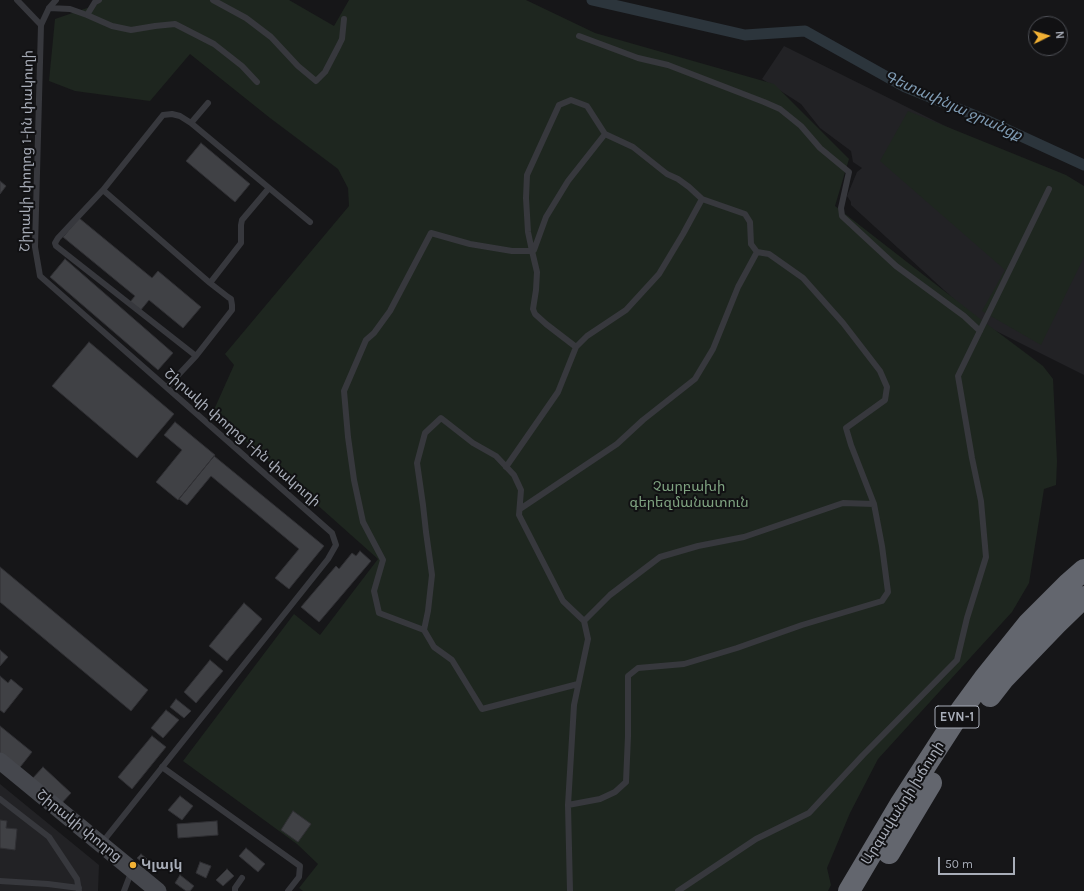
<!DOCTYPE html>
<meta charset="utf-8">
<style>
body{margin:0}
#map{position:relative;width:1084px;height:891px;overflow:hidden;background:#161618;font-family:Karla,sans-serif}
canvas{display:block}
.north{position:absolute;left:1028px;top:16px;width:40px;height:40px;box-sizing:border-box;background:#111113;border:1px solid #4d4f55;border-radius:50%;rotate:85deg;font-size:11px;font-weight:700;line-height:16px;text-align:center;color:#a8adb8}
.north::after{content:'';display:block;margin:auto;width:14px;height:18px;background:#f2b134;clip-path:polygon(50% 0,100% 100%,50% 72%,0 100%)}
.scale{position:absolute;left:938px;top:857px;width:77px;height:18px;box-sizing:border-box;border:2px solid #a8adb8;border-top:0;padding-left:5px;font-size:12px;line-height:14px;white-space:nowrap;color:#a8adb8;-webkit-text-stroke:3px #111113;paint-order:stroke}
</style>
<div id="map">
<canvas width="1084" height="891"></canvas>
<div class="north">N</div>
<div class="scale">50 m</div>
</div>
<script>
const context = document.querySelector('canvas').getContext('2d');
context.lineJoin = 'round';
function fillPath(path, color) { context.fillStyle = color; context.fill(path, 'evenodd'); }
const poly = rows => new Path2D(rows.map(r => 'M' + r).join(''));
function stroke(path, color, width, dash) { context.strokeStyle = color; context.lineWidth = width; context.lineCap = dash ? 'butt' : 'round'; context.setLineDash(dash || []); context.stroke(path); }
function drawText(font, color, halo, rows, align = 'center') {
  context.font = font + ' Karla,"Noto Sans Armenian",sans-serif'; context.lineWidth = 4; context.setLineDash([]); context.textBaseline = 'middle'; context.strokeStyle = halo; context.fillStyle = color; for (const [text, x, y, turn = 0] of rows) {
    context.save(); context.translate(x, y); context.rotate((+turn || 0) * Math.PI / 180); context.textAlign = isNaN(turn) ? turn : align; if (halo) context.strokeText(text, 0, 0); context.fillText(text, 0, 0); context.restore();
  }
}
const built = poly([
 [784,46,1084,195,1084,375,980,323,851,205,851,202,847,196,857,172,862,168,853,162,851,151,820,128,801,104,762,79],
 [0,784,99,865,98,891,0,891]
]);
const green = poly([
 [96,0,289,0,334,26,349,0,526,0,595,33,774,84,849,159,835,206,979,318,1043,366,1053,379,1057,461,1056,485,1044,489,1029,583,1012,612,878,759,850,813,827,868,831,885,828,891,303,891,299,888,318,864,297,844,183,761,294,614,320,635,378,559,213,412,234,365,225,354,349,206,348,188,338,169,270,118,190,54,150,101,75,91,49,81,55,19,90,7],
 [908,111,1066,175,1084,186,1084,257,1041,345,982,311,1005,270,880,161]
]);
const canal = poly([
 [592,0,745,35,805,31,905,87,986,120,1084,165]
]);
const building = poly([
 [201,143,250,184,235,202,186,161,201,143],
 [0,181,6,186,0,194,0,181],
 [79,218,152,278,158,271,201,307,183,328,149,300,140,311,130,302,135,296,63,237,79,218],
 [65,259,173,353,158,370,50,277,65,259],
 [89,342,174,414,137,458,52,386,89,342],
 [175,422,215,455,178,500,156,482,182,450,164,435,175,422],
 [214,456,324,546,289,589,275,578,299,549,211,476,187,505,179,499,214,456],
 [360,551,371,561,319,622,301,607,336,566,339,569,352,553,356,556,360,551],
 [0,567,148,690,131,711,0,602,0,567],
 [244,603,262,619,227,661,209,646,244,603],
 [0,650,8,657,0,666,0,650],
 [210,660,223,671,196,703,184,692,210,660],
 [0,676,8,683,11,679,23,689,4,713,0,710,0,676],
 [176,699,191,711,184,718,170,707,176,699],
 [166,710,179,720,163,738,151,728,166,710],
 [0,726,32,752,17,771,0,757,0,726],
 [152,736,166,747,132,789,118,777,152,736],
 [43,767,71,793,60,805,32,779,43,767],
 [180,796,193,806,182,820,168,810,180,796],
 [293,811,311,824,298,842,281,830,293,811],
 [0,820,7,821,6,828,17,829,15,850,0,848,0,820],
 [217,821,218,835,178,838,177,824,217,821],
 [246,848,265,864,258,872,239,856,246,848],
 [141,854,154,865,151,869,137,858,141,854],
 [200,862,211,866,206,878,196,873,200,862],
 [227,869,234,876,223,886,216,880,227,869],
 [180,875,194,886,190,891,186,891,175,883,180,875]
]);
const lane = poly([
 [17,0,41,25],
 [56,0,49,8,41,25,35,247,40,276,332,533,336,545,328,559,101,844],
 [213,0,246,18,271,37,298,66,316,81,325,72,337,49,342,39,344,19],
 [49,8,70,9,87,15,112,26,131,30,155,26,175,24,214,44,242,66,257,82],
 [87,15,95,2,99,0],
 [579,36,638,58,668,65,764,102,780,109,801,126,820,148,849,172,841,208,842,216,896,266,964,316,980,331],
 [191,123,208,103],
 [103,190,58,238,55,243,56,246,196,356],
 [210,283,241,243,241,225,242,220,269,188],
 [167,387,196,356,232,310,232,305,231,299,228,297,210,283,103,190,163,115,172,114,180,116,191,123,310,222],
 [506,467,558,392,576,347,587,336,626,310,659,274,683,234,702,199],
 [520,509,617,444,643,420,695,379,713,349,738,287,757,252],
 [584,621,610,595,660,557,698,546,744,537,843,503,874,504],
 [424,630,428,611,432,575,426,532,423,505,417,463,425,433,441,418,473,443,496,456,514,475,521,490,519,515,563,601,584,621,588,639,574,705,568,805,570,891],
 [578,684,482,709,452,660,434,647,424,630,379,613,374,591,383,560,363,522,354,480,348,437,344,391,366,340,374,333,390,311,431,233,470,244,512,251,532,251,534,250,546,217,568,181,605,134],
 [162,767,300,866,299,877,288,891],
 [0,799,49,837,77,879,79,891],
 [568,805,600,799,615,792,626,782,628,736,628,676,638,668,684,664,737,648,802,625,882,601,888,592,882,546,874,504,851,445,846,428,885,400,887,387,880,371,843,323,803,278,769,254,757,252,751,244,750,222,745,214,702,199,689,187,678,179,667,174,633,147,605,134,587,106,571,100,559,105,527,175,526,198,528,232,532,251,537,272,536,290,533,309,535,314,546,324,576,347],
 [0,881,48,884,79,888],
 [124,891,132,870],
 [235,891,235,888,242,878],
 [678,891,756,839,809,813,863,755,957,660,967,618,986,557,981,501,972,458,958,376,1049,189]
]);
const secondary = poly([
 [0,761,158,891]
]);
const highway = poly([
 [990,696,1004,678,1056,624,1084,597],
 [889,853,931,783],
 [849,891,900,805,962,709,984,679,1029,623,1068,584,1084,570]
]);
const markers = [
 [133,865,4,"#f2b134"]
];
const shields = [
 [957,717,44]
];
const shieldNames = [
 ["EVN-1",957,717]
];
const streetNames = [
 ["Շիրակի փողոց 1-ին փակուղի",27,151,-89],
 ["Շիրակի փողոց 1-ին փակուղի",242,438,41],
 ["Արգավանդի խճուղի",903,803,-58],
 ["Շիրակի փողոց",79,826,39]
];
const parkNames = [
 ["Չարբախի",689,487],
 ["գերեզմանատուն",689,503]
];
const poiNames = [
 ["Կլայկ",141,865]
];
const waterNames = [
 ["Գետափնյա ջրանցք",953,106,24]
];
fillPath(built, '#222225');
fillPath(green, '#1e261f');
stroke(canal, '#2c353c', 11);
fillPath(building, '#404145');
stroke(building, '#303034', 1);
stroke(lane, '#37383d', 6);
stroke(secondary, '#45474d', 17);
stroke(highway, '#63666e', 22);
for (const [x, y, r, color] of markers) { const dot = new Path2D(); dot.arc(x, y, r, 0, 2 * Math.PI); context.fillStyle = color; context.fill(dot); stroke(dot, '#111113', 1.5); }
for (const [x, y, w] of shields) { const box = new Path2D(); box.roundRect(x - w / 2, y - 11, w, 22, 3); context.fillStyle = '#111113'; context.fill(box); stroke(box, '#a8adb8', 1); }
drawText('bold 13px', '#a8adb8', null, shieldNames);
drawText('14px', '#a8adb8', '#111113', streetNames);
drawText('14px', '#7fa381', '#111113', parkNames);
drawText('bold 14px', '#a8adb8', '#111113', poiNames, 'left');
drawText('italic 15px', '#7f9bb3', '#111113', waterNames);
</script>
